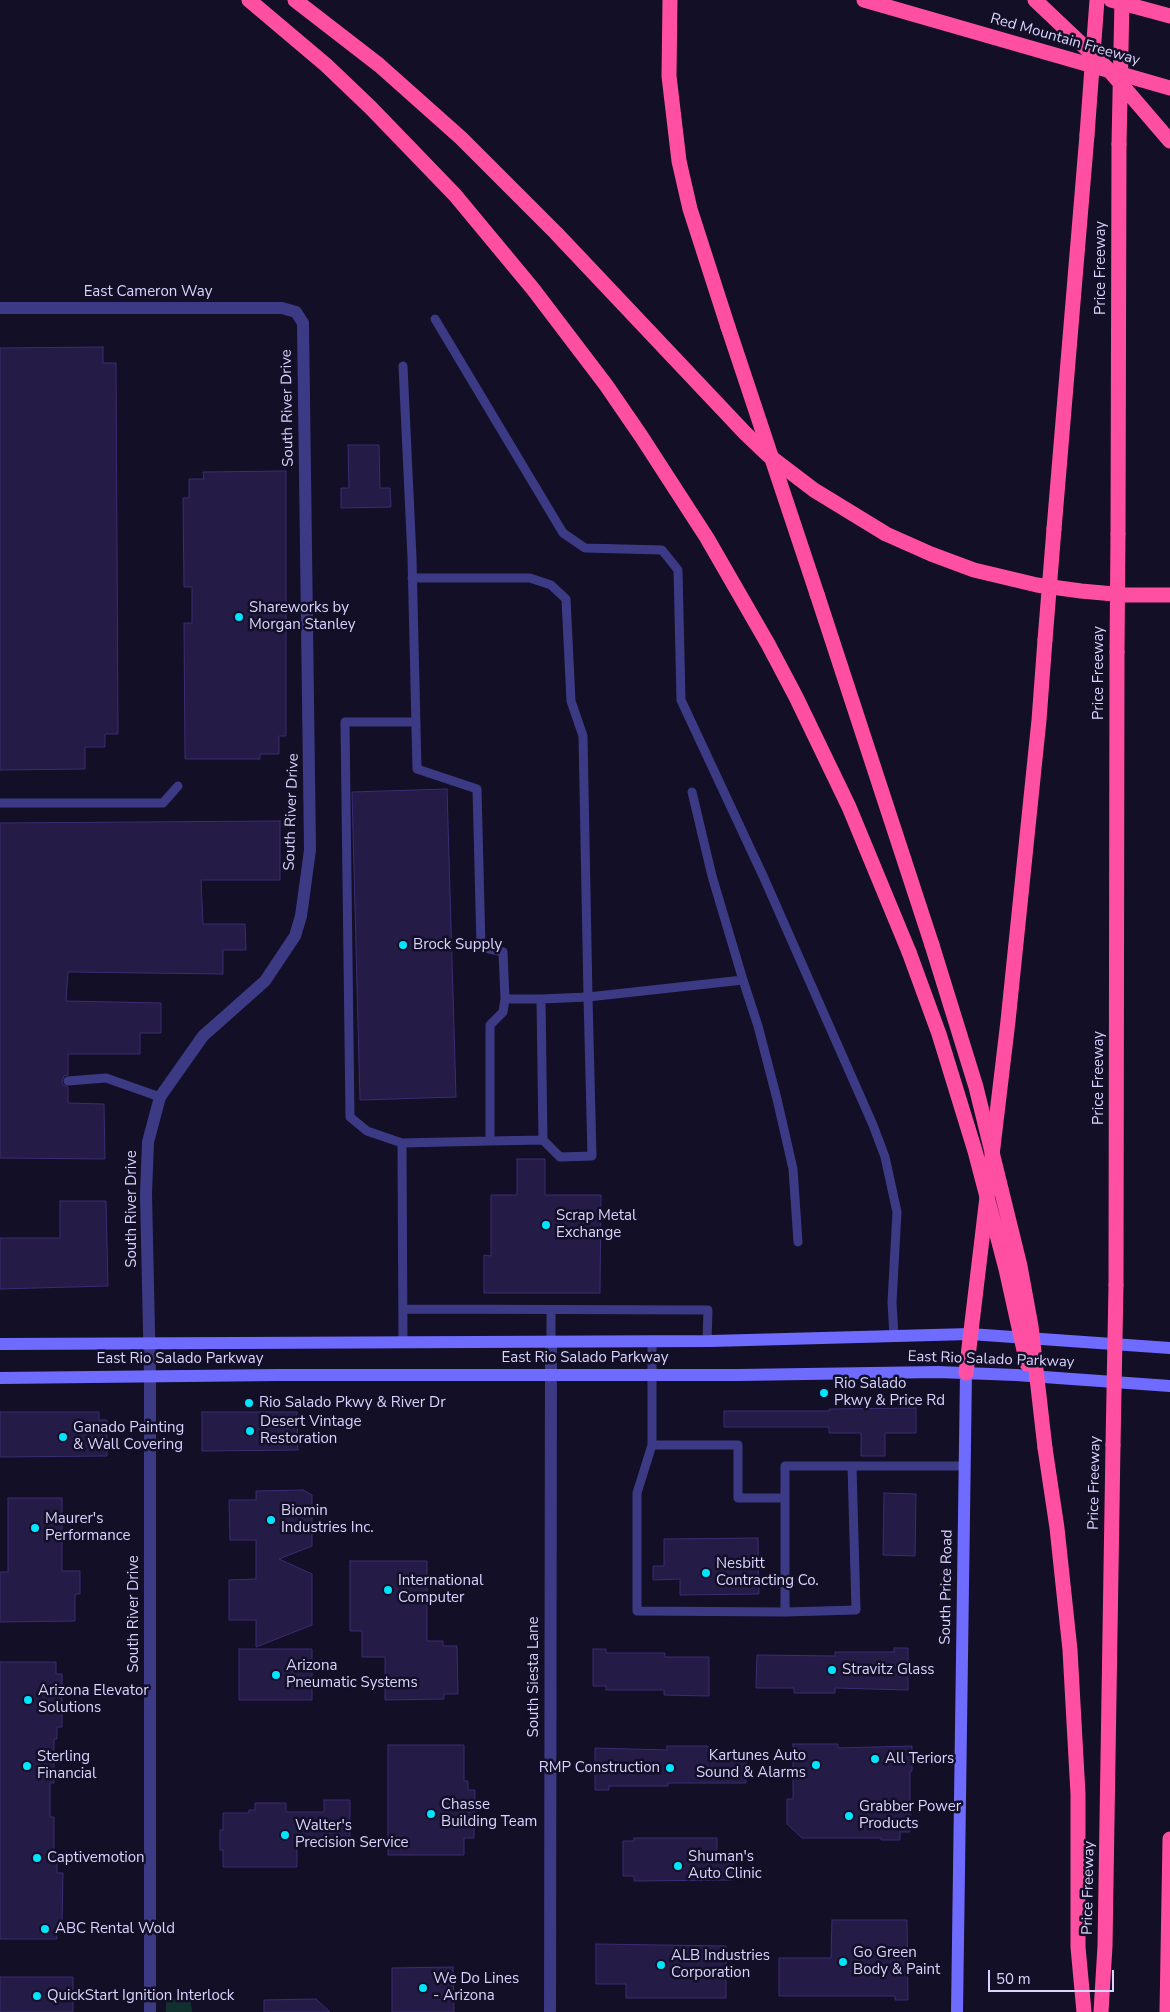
<!DOCTYPE html>
<style>
body{margin:0}
#map{position:relative;width:1170px;height:2012px;overflow:hidden;background:#130f26;font-family:"Nunito Sans",sans-serif}
canvas{display:block}
.scale{position:absolute;left:988px;top:1970px;width:126px;height:22px;box-sizing:border-box;border:2px solid #d9d4ff;border-top:0;padding-left:6px;font-size:15px;line-height:18px;white-space:nowrap;color:#d9d4ff;-webkit-text-stroke:4px #130f26;paint-order:stroke}
</style>
<div id="map">
<canvas width="1170" height="2012"></canvas>
<div class="scale">50 m</div>
</div>
<script>
const context = document.querySelector('canvas').getContext('2d');
context.lineJoin = 'round';
function fillPath(path, color) { context.fillStyle = color; context.fill(path, 'evenodd'); }
const poly = rows => new Path2D(rows.map(r => 'M' + r).join(''));
function stroke(path, color, width, dash) { context.strokeStyle = color; context.lineWidth = width; context.lineCap = dash ? 'butt' : 'round'; context.setLineDash(dash || []); context.stroke(path); }
function drawText(font, color, halo, rows, align = 'center') {
  context.font = font + ' "Nunito Sans",sans-serif'; context.lineWidth = 5; context.setLineDash([]); context.textBaseline = 'middle'; context.strokeStyle = halo; context.fillStyle = color; for (const [text, x, y, turn = 0] of rows) {
    context.save(); context.translate(x, y); context.rotate((+turn || 0) * Math.PI / 180); context.textAlign = isNaN(turn) ? turn : align; if (halo) context.strokeText(text, 0, 0); context.fillText(text, 0, 0); context.restore();
  }
}
const green = poly([
 [190,1996,192,2012,166,2012,166,2000]
]);
const building = poly([
 [103,347,103,363,116,363,118,734,105,734,105,747,85,747,85,769,0,770,0,348,103,347],
 [348,445,379,445,380,488,390,488,391,507,341,508,341,488,349,488,348,445],
 [286,471,286,736,279,736,279,754,260,754,260,759,185,759,184,623,192,623,192,587,184,587,183,498,189,498,189,479,204,479,203,472,286,471],
 [447,789,456,1097,360,1100,352,792,447,789],
 [280,821,280,880,201,880,203,924,245,924,246,950,223,950,223,974,68,972,66,1001,161,1003,161,1033,140,1033,140,1054,68,1054,68,1075,64,1076,62,1081,63,1085,68,1087,68,1103,104,1104,105,1159,0,1158,0,823,280,821],
 [517,1159,545,1159,545,1195,601,1195,600,1293,484,1293,484,1255,491,1256,491,1195,517,1195,517,1159],
 [60,1201,106,1201,108,1286,0,1289,0,1238,60,1238,60,1201],
 [916,1408,916,1433,885,1433,885,1456,861,1456,861,1433,829,1433,829,1427,724,1427,724,1411,829,1411,829,1409,916,1408],
 [0,1412,99,1412,99,1420,107,1420,107,1456,0,1457,0,1412],
 [202,1412,297,1412,298,1450,202,1451,202,1412],
 [303,1490,312,1495,312,1546,279,1559,312,1574,312,1625,256,1647,256,1620,229,1620,229,1580,256,1579,256,1540,230,1540,229,1500,256,1500,256,1491,303,1490],
 [884,1493,916,1494,915,1556,883,1555,884,1493],
 [8,1498,62,1498,62,1571,80,1571,80,1594,75,1594,75,1621,0,1622,0,1572,8,1572,8,1498],
 [758,1538,759,1594,680,1595,680,1579,653,1580,653,1566,664,1566,664,1539,758,1538],
 [350,1561,427,1561,427,1641,443,1641,443,1646,457,1646,458,1694,444,1694,444,1699,385,1700,385,1657,362,1657,362,1631,350,1631,350,1561],
 [894,1648,908,1648,908,1690,835,1688,835,1693,794,1693,794,1688,756,1688,757,1655,835,1656,835,1652,894,1652,894,1648],
 [239,1649,312,1649,312,1700,239,1700,239,1649],
 [593,1649,606,1649,606,1653,665,1653,665,1657,709,1657,709,1696,664,1695,664,1690,606,1690,606,1686,593,1686,593,1649],
 [0,1662,56,1662,56,1674,62,1674,62,1727,57,1727,57,1739,54,1739,54,1783,50,1783,50,1817,54,1817,54,1861,57,1861,57,1873,63,1873,62,1926,57,1926,57,1939,0,1939,0,1662],
 [793,1744,838,1744,838,1748,912,1746,912,1771,910,1771,910,1832,900,1832,900,1840,881,1840,881,1838,802,1838,787,1824,787,1799,793,1799,793,1744],
 [388,1745,464,1745,464,1781,468,1781,468,1790,475,1790,474,1838,464,1838,464,1855,388,1855,388,1745],
 [667,1746,708,1746,708,1752,746,1752,746,1783,668,1783,668,1786,609,1786,609,1790,595,1790,595,1748,667,1750,667,1746],
 [324,1800,350,1800,350,1843,345,1843,345,1846,329,1846,329,1843,324,1843,324,1841,297,1841,297,1867,223,1867,223,1850,220,1850,220,1830,223,1830,223,1813,249,1813,249,1810,255,1810,255,1803,286,1803,286,1812,324,1812,324,1800],
 [634,1838,717,1838,717,1857,733,1857,733,1880,634,1881,634,1876,623,1876,623,1841,634,1841,634,1838],
 [832,1920,907,1920,908,2000,895,2000,895,1996,779,1996,779,1958,831,1958,832,1920],
 [596,1944,726,1946,726,1998,626,1998,626,1984,596,1984,596,1944],
 [453,1967,454,2012,392,2012,392,1968,453,1967],
 [0,1977,73,1977,73,2012,0,2012,0,1977],
 [316,1999,330,2012,264,2012,264,2000,316,1999]
]);
const service = poly([
 [435,319,563,533,585,548,662,550,678,570,681,700,764,878,873,1125,885,1157,897,1212,892,1302,894,1336],
 [403,366,412,558,417,769,477,789,481,947,503,952,505,999,503,1012,490,1025,490,1141,402,1143,403,1342],
 [412,578,530,578,551,585,566,599,571,701,583,736,588,997,743,980,758,1026,777,1099,793,1169,798,1242],
 [692,792,712,876,743,980],
 [0,803,163,803,178,786],
 [541,999,588,997,592,1156,560,1157,543,1140],
 [68,1081,106,1078,160,1097],
 [490,1141,543,1140,541,999,505,999],
 [402,1143,367,1131,350,1117,345,722,416,722],
 [404,1309,708,1310,707,1341],
 [551,1310,551,1341],
 [652,1341,652,1445,738,1445,738,1498,785,1498,785,1466,964,1466],
 [652,1445,637,1493,637,1611,785,1612,785,1498],
 [785,1612,856,1610,852,1466]
]);
const minor = poly([
 [0,308,282,308,296,312,303,323,310,850,301,916,295,936,265,981,203,1036,160,1097,148,1142,146,1194,150,1376,150,2012],
 [550,2012,551,1341]
]);
const secondary = poly([
 [0,1344,711,1341,970,1334,1170,1348],
 [0,1378,278,1375,739,1375,938,1372,1016,1375,1170,1386],
 [957,2012,966,1373]
]);
const motorway = poly([
 [249,0,326,65,371,108,455,195,533,289,606,385,641,436,707,538,768,644,796,697,849,807,909,952],
 [295,0,379,65,461,138,556,233,745,433,768,455,814,490,886,534,931,554,974,570,1037,585,1081,591,1125,595,1170,595],
 [670,0,669,76,679,161,690,209,728,327],
 [864,0,1170,88],
 [1111,0,1170,16],
 [1054,529,1087,135],
 [1118,534,1119,144],
 [817,594,932,945],
 [1116,1285,1117,652],
 [966,1373,1008,1021,1039,720,1045,640],
 [1045,1448,1057,1528,1070,1650,1078,1794,1078,1947,1084,2012],
 [1101,2012,1105,1946,1113,1445],
 [1167,2012,1170,1839]
]);
const motorwayBridge = poly([
 [1035,0,1109,70,1170,141],
 [1087,135,1097,0],
 [1119,144,1122,0],
 [728,327,817,594],
 [1045,640,1054,529],
 [1117,652,1118,534],
 [932,945,976,1087,1020,1266,1031,1326,1045,1448],
 [909,952,939,1034,975,1151,1006,1269,1027,1364],
 [1113,1445,1116,1285]
]);
const markers = [
 [239,617,5,"#00e5ff"],
 [403,945,5,"#00e5ff"],
 [546,1225,5,"#00e5ff"],
 [824,1393,5,"#00e5ff"],
 [249,1403,5,"#00e5ff"],
 [250,1431,5,"#00e5ff"],
 [63,1437,5,"#00e5ff"],
 [271,1520,5,"#00e5ff"],
 [35,1528,5,"#00e5ff"],
 [706,1573,5,"#00e5ff"],
 [388,1590,5,"#00e5ff"],
 [832,1670,5,"#00e5ff"],
 [276,1675,5,"#00e5ff"],
 [28,1700,5,"#00e5ff"],
 [875,1759,5,"#00e5ff"],
 [816,1765,5,"#00e5ff"],
 [27,1766,5,"#00e5ff"],
 [670,1768,5,"#00e5ff"],
 [431,1814,5,"#00e5ff"],
 [849,1816,5,"#00e5ff"],
 [285,1835,5,"#00e5ff"],
 [37,1858,5,"#00e5ff"],
 [678,1866,5,"#00e5ff"],
 [45,1929,5,"#00e5ff"],
 [843,1962,5,"#00e5ff"],
 [661,1965,5,"#00e5ff"],
 [423,1988,5,"#00e5ff"],
 [37,1996,5,"#00e5ff"]
];
const streetNames = [
 ["Red Mountain Freeway",1065,40,16],
 ["Price Freeway",1101,268,-90],
 ["East Cameron Way",148,292],
 ["South River Drive",288,408,-91],
 ["Price Freeway",1099,673,-90],
 ["South River Drive",292,812,-88],
 ["Price Freeway",1099,1078,-90],
 ["South River Drive",132,1209,-90],
 ["East Rio Salado Parkway",585,1358],
 ["East Rio Salado Parkway",180,1359],
 ["East Rio Salado Parkway",991,1360,2],
 ["Price Freeway",1095,1483,-89],
 ["South Price Road",947,1587,-89],
 ["South River Drive",134,1614,-90],
 ["South Siesta Lane",534,1677,-90],
 ["Price Freeway",1089,1888,-89]
];
const poiNames = [
 ["Shareworks by",249,608],
 ["Morgan Stanley",249,625],
 ["Brock Supply",413,945],
 ["Scrap Metal",556,1216],
 ["Exchange",556,1233],
 ["Rio Salado",834,1384],
 ["Pkwy & Price Rd",834,1401],
 ["Rio Salado Pkwy & River Dr",259,1403],
 ["Desert Vintage",260,1422],
 ["Restoration",260,1439],
 ["Ganado Painting",73,1428],
 ["& Wall Covering",73,1445],
 ["Biomin",281,1511],
 ["Industries Inc.",281,1528],
 ["Maurer's",45,1519],
 ["Performance",45,1536],
 ["Nesbitt",716,1564],
 ["Contracting Co.",716,1581],
 ["International",398,1581],
 ["Computer",398,1598],
 ["Arizona",286,1666],
 ["Pneumatic Systems",286,1683],
 ["Stravitz Glass",842,1670],
 ["Arizona Elevator",38,1691],
 ["Solutions",38,1708],
 ["Kartunes Auto",806,1756,"right"],
 ["Sound & Alarms",806,1773,"right"],
 ["Sterling",37,1757],
 ["Financial",37,1774],
 ["All Teriors",885,1759],
 ["RMP Construction",660,1768,"right"],
 ["Chasse",441,1805],
 ["Building Team",441,1822],
 ["Grabber Power",859,1807],
 ["Products",859,1824],
 ["Walter's",295,1826],
 ["Precision Service",295,1843],
 ["Shuman's",688,1857],
 ["Auto Clinic",688,1874],
 ["Captivemotion",47,1858],
 ["ABC Rental Wold",55,1929],
 ["Go Green",853,1953],
 ["Body & Paint",853,1970],
 ["ALB Industries",671,1956],
 ["Corporation",671,1973],
 ["We Do Lines",433,1979],
 ["- Arizona",433,1996],
 ["QuickStart Ignition Interlock",47,1996]
];
fillPath(green, '#12302f');
fillPath(building, '#241b47');
stroke(building, '#3b2d73', 1);
stroke(service, '#3d3a85', 9);
stroke(minor, '#3d3a85', 12);
stroke(secondary, '#6f6bff', 12);
stroke(motorway, '#ff4fa3', 15);
stroke(motorwayBridge, '#ff4fa3', 15);
for (const [x, y, r, color] of markers) { const dot = new Path2D(); dot.arc(x, y, r, 0, 2 * Math.PI); context.fillStyle = color; context.fill(dot); stroke(dot, '#130f26', 2); }
drawText('15px', '#d9d4ff', '#130f26', streetNames);
drawText('15px', '#d9d4ff', '#130f26', poiNames, 'left');
</script>
